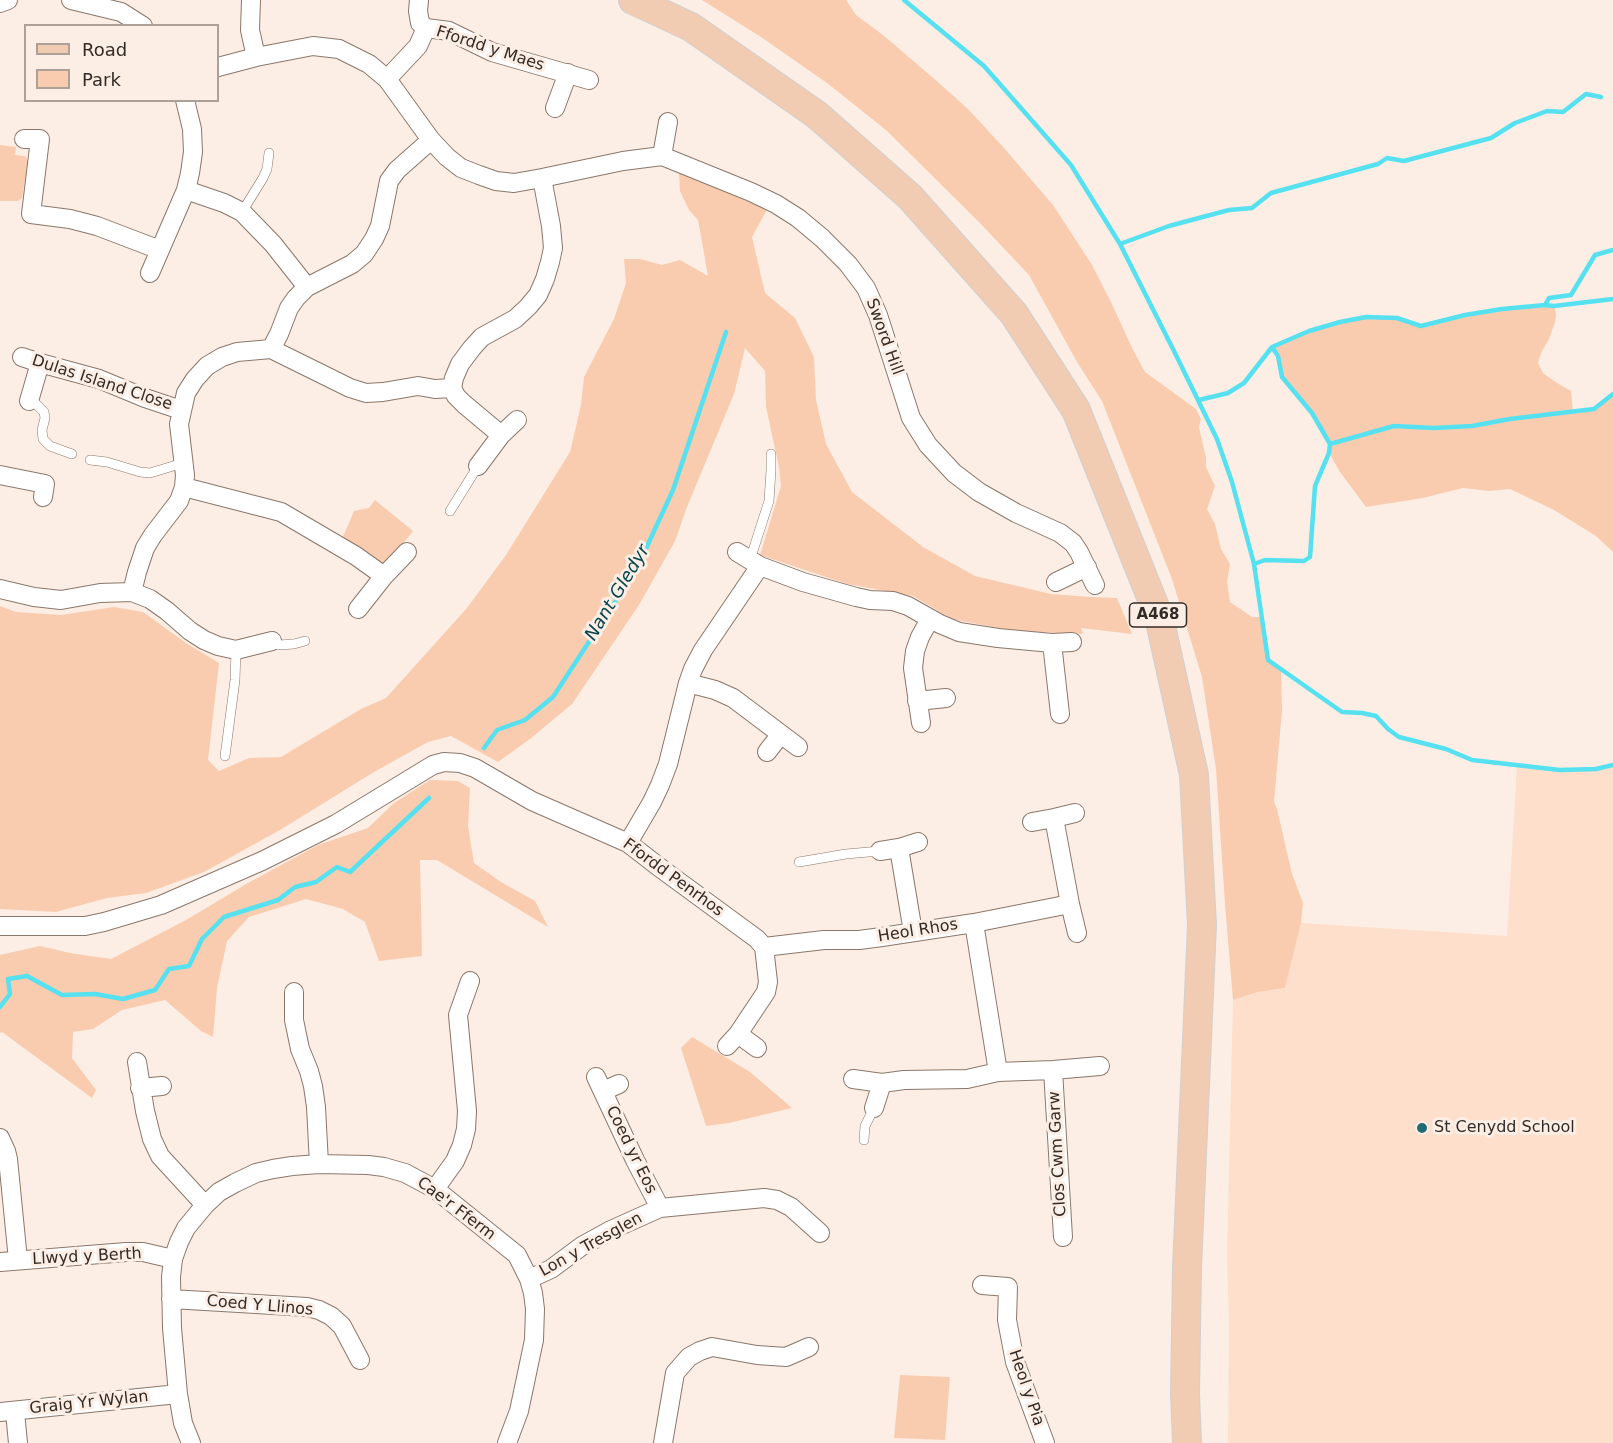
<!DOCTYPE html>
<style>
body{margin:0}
#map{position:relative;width:1613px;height:1443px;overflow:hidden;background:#fceee5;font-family:"DejaVu Sans",sans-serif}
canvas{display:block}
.legend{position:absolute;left:24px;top:24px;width:195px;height:78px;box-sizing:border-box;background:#fceee5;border:2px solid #aca099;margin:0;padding:8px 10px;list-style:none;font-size:18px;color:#332b26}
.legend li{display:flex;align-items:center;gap:12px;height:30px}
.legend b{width:30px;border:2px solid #aca099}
</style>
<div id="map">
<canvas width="1613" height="1443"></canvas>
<ul class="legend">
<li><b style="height:8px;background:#f1cbb2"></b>Road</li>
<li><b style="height:16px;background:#f9ccaf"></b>Park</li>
</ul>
</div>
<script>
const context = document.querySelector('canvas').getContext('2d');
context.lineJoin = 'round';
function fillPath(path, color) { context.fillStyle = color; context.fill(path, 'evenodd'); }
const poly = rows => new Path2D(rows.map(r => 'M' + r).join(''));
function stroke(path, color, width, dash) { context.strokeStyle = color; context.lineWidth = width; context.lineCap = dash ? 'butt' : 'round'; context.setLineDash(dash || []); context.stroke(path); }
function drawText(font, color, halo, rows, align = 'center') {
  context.font = font + ' "DejaVu Sans",sans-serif'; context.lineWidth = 6; context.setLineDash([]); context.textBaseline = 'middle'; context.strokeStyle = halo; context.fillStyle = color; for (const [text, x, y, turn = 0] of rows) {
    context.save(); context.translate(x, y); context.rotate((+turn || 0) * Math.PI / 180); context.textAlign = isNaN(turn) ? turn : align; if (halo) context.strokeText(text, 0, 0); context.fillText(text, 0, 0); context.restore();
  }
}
const built = poly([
 [1517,765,1561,770,1596,769,1613,765,1613,1443,1228,1443,1229,1327,1227,1255,1233,1000,1258,992,1285,988,1301,923,1507,936]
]);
const green = poly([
 [702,0,846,0,856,15,883,35,939,83,968,109,1004,148,1053,205,1092,265,1111,302,1133,350,1145,372,1196,409,1201,419,1199,427,1206,458,1206,467,1215,486,1207,509,1215,524,1221,549,1230,564,1227,582,1230,602,1252,617,1263,617,1268,659,1281,668,1282,710,1274,802,1277,809,1292,874,1303,903,1301,923,1285,988,1258,992,1233,1000,1225,904,1216,769,1202,677,1172,579,1102,401,1077,362,1029,275,979,222,886,130,827,83,761,37],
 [0,145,16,147,15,155,25,156,28,161,22,198,18,201,0,201],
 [679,173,769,206,752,237,765,293,795,318,814,357,816,400,826,444,852,492,923,547,975,576,1051,594,1090,597,1117,598,1132,634,1081,628,1083,634,1013,631,952,619,913,596,847,584,760,555,781,486,779,467,766,407,765,371,745,348,734,394,687,507,675,541,639,605,572,704,530,739,498,762,451,736,428,742,374,772,280,830,204,872,146,893,107,898,56,912,0,909,0,606,16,612,61,615,114,607,143,612,186,643,219,663,208,760,219,771,249,758,281,757,361,709,386,698,467,608,506,555,570,452,581,405,584,377,614,319,626,283,624,259,640,259,662,265,680,260,708,276,698,220,689,210,680,191],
 [1545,305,1554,306,1556,314,1555,322,1549,339,1541,353,1538,363,1543,373,1557,383,1571,391,1573,412,1594,409,1613,394,1613,552,1596,536,1554,510,1510,489,1489,491,1463,488,1423,498,1366,507,1340,472,1329,453,1330,444,1312,413,1282,377,1278,357,1272,347,1309,331,1340,322,1366,317,1397,318,1421,326,1465,315,1502,309],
 [375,500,413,531,402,545,384,576,339,546,354,511,369,508],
 [430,780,458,781,470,788,468,826,474,863,501,882,535,901,548,927,437,860,420,860,422,956,379,961,365,922,343,909,306,899,249,917,227,941,217,988,213,1037,201,1031,165,1000,122,1010,93,1029,73,1032,72,1058,96,1090,92,1098,2,1032,0,1033,0,955,40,946,70,953,111,959,186,920,248,883,318,845,368,828,394,803],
 [692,1037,750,1072,792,1108,729,1123,706,1126,681,1048],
 [900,1375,950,1377,945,1440,894,1438]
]);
const stream = poly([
 [904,0,984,66,1035,124,1071,165,1120,244,1174,351,1217,439,1232,482,1254,564,1268,660,1342,712,1362,713,1376,716,1388,729,1399,737,1446,749,1472,760,1560,770,1596,769,1613,765],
 [1120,244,1169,226,1229,210,1252,208,1271,193,1378,164,1387,158,1404,161,1491,138,1515,123,1547,111,1563,112,1586,94,1601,97],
 [1545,305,1549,298,1571,295,1595,255,1613,250],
 [1199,400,1228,393,1244,383,1272,347,1309,331,1340,322,1366,317,1397,318,1421,326,1465,315,1502,309,1545,305,1554,306,1613,299],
 [1330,444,1394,426,1434,428,1472,426,1510,419,1594,409,1613,394],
 [1254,564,1265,560,1304,561,1310,557,1315,486,1329,453,1330,444,1312,413,1282,377,1278,356,1272,347],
 [484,748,497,730,525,720,553,697,637,568,673,490,726,332],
 [0,1007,10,994,8,979,27,976,62,995,95,994,123,999,155,990,169,969,189,966,202,939,224,917,278,900,295,887,316,882,337,867,350,872,429,798]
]);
const service = poly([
 [242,212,263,178,267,169,269,153],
 [29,401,36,404,44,412,45,418,42,430,43,439,50,446,72,454],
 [90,460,107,462,140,472,150,473,183,463],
 [450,511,478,466],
 [750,560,769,501,771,470,771,454],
 [272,641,279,645,294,644,305,641],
 [225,756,235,680,236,650],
 [799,862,846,854,880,851],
 [864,1140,865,1126,874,1108]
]);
const minor = poly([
 [71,0,121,12,143,26],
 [251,0,250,30,256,57],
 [419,0,418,11,420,23,426,28,449,31,492,52,589,80],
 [0,3,8,0],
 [218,67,256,57,313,46,339,49,369,64,387,79,431,140,447,157,461,168,479,175,496,181,514,183,542,178,623,161,662,156,751,192,776,204,798,218,822,238,848,264,866,288,878,315,911,418,928,445,954,473,979,492,1016,513,1060,533,1073,543,1079,552,1095,585],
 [387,79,418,46,426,28],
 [555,108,568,73],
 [24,139,40,139,31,214,70,219,97,226,160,250],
 [662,156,668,122],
 [186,190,224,203,242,212,273,244,307,287],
 [150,273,186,190,190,173,193,152,192,129,185,100],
 [271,349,279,334,289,308,296,298,307,287,352,264,364,254,374,239,380,226,389,181,397,170,431,140],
 [22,357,40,363,99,379,145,398,181,410],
 [452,388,456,396,464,404,501,435,478,466],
 [29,401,40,363],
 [501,435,517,420],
 [0,475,45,484,43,497],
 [184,487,281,512,356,556,384,576],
 [737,552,760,566,803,582,856,597,870,600,893,601,908,606,940,624,959,632,998,638,1052,643,1072,642],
 [1056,582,1087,567],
 [0,589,34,597,61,600,100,593,132,592,137,572,145,548,153,535,179,501,184,487,185,475,179,424,186,393,195,379,207,366,222,357,237,352,271,349,350,388,366,393,383,392,418,386,435,389,452,388,454,378,460,364,472,348,482,337,515,319,528,307,538,295,545,279,550,262,553,248,551,226,542,178],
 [132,592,150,599,167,611,190,631,204,640,218,646,236,650,272,641],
 [358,609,384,576,407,552],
 [1052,643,1060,714],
 [688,683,715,690,733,698,798,747],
 [917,701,946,698],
 [921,723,913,668,915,651,920,637,930,619],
 [767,752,781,734],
 [1054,818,1075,813],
 [1032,822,1054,818,1070,904,1077,933],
 [628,843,652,802,660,785,668,764,688,683,693,669,703,650,760,566],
 [899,848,918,842],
 [880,851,899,848,913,932],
 [974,923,998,1072],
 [0,926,85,926,104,922,161,905,262,861,336,824,433,765,444,762,460,763,475,768,532,801,628,843,663,870,757,939,764,947,768,982,766,992,738,1034,727,1046],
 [764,947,824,940,859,940,882,937,974,923,1070,904],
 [294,992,294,1020,300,1049,309,1071,313,1086,316,1107,319,1164],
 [738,1034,757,1048],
 [137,1062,145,1111,152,1139,160,1156,205,1205],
 [1053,1070,1063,1237],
 [596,1077,635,1160,660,1208],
 [853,1079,882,1083,904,1080,967,1079,998,1072,1053,1070,1100,1066],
 [140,1088,162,1086],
 [603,1091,619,1084],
 [874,1108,882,1083],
 [0,1138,6,1151,8,1159,18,1260],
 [435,1189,455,1161,462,1145,466,1129,467,1111,458,1015,470,981],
 [0,1262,126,1252,143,1252,173,1259],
 [529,1279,551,1269,582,1246,611,1230,660,1208,764,1198,777,1200,791,1207,820,1233],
 [982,1285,1008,1287,1007,1320,1015,1362,1045,1443],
 [171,1299,307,1307,319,1310,331,1316,342,1326,360,1360],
 [0,1412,178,1394],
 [15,1412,18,1443],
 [191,1443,183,1423,178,1394,172,1328,171,1277,173,1259,179,1242,186,1228,205,1205,219,1192,235,1183,256,1173,273,1169,292,1166,319,1164,368,1165,384,1167,405,1173,435,1189,517,1255,529,1279,533,1293,535,1309,534,1340,519,1411,507,1443],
 [663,1443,675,1373,689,1357,700,1351,712,1347,757,1355,786,1357,809,1347]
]);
const primary = poly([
 [633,0,691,27,817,115,910,197,1014,314,1076,410,1159,617,1194,775,1202,925,1187,1268,1185,1394,1187,1443]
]);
const markers = [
 [1422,1128,6,"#216c74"]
];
const shields = [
 [1158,615,57]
];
const shieldNames = [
 ["A468",1158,615]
];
const streetNames = [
 ["Ffordd y Maes",490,49,18],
 ["Sword Hill",884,337,70],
 ["Dulas Island Close",102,383,18],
 ["Ffordd Penrhos",673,878,36],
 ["Heol Rhos",918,931,-9],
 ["Coed yr Eos",631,1150,64],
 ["Clos Cwm Garw",1058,1154,-93],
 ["Cae'r Fferm",456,1209,37],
 ["Lon y Tresglen",591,1245,-29],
 ["Llwyd y Berth",87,1257,-3],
 ["Coed Y Llinos",260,1306,5],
 ["Heol y Pia",1026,1388,71],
 ["Graig Yr Wylan",89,1403,-6]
];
const poiNames = [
 ["St Cenydd School",1434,1128]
];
const waterNames = [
 ["Nant Gledyr",618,593,-59]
];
fillPath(built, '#fddfcc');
fillPath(green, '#f9ccaf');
stroke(stream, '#55e1f0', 4.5);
stroke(service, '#8b776a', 10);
stroke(minor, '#8b776a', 20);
stroke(primary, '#d2d0cf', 30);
stroke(service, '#fff', 9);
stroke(minor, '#fff', 18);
stroke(primary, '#f1cbb2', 28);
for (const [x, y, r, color] of markers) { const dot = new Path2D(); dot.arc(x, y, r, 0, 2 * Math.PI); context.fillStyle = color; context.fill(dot); stroke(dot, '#fceee5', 2); }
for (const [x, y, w] of shields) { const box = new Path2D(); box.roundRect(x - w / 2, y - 12, w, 24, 4.5); context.fillStyle = '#fceee5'; context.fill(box); stroke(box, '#332b26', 1.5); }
drawText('bold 15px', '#332b26', null, shieldNames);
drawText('16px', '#332b26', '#fceee5', streetNames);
drawText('16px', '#332b26', '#fceee5', poiNames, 'left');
drawText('italic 18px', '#03464c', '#fceee5', waterNames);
</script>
